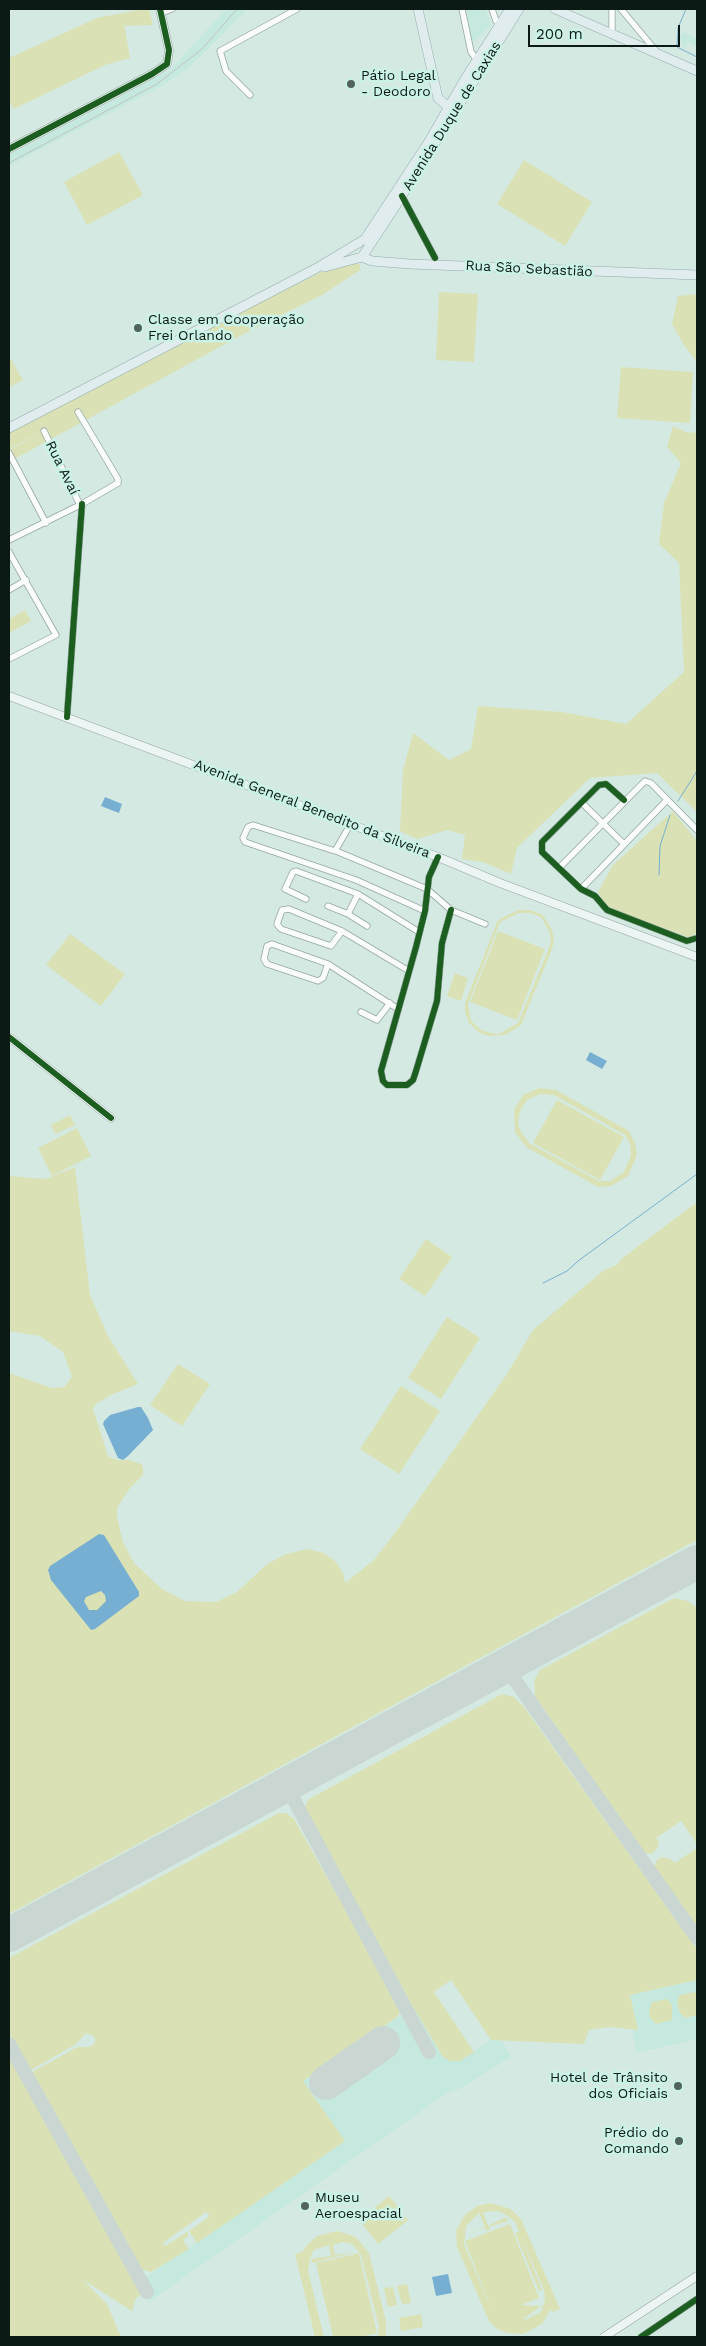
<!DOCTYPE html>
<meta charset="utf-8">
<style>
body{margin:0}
#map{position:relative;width:706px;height:2346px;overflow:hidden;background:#d4e9e2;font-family:"Work Sans",sans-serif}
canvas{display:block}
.frame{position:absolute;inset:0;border:10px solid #0c1a16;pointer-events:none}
.scale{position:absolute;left:528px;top:25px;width:152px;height:22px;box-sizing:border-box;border:2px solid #0c1a16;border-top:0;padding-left:6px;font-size:15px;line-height:18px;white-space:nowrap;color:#0c1a16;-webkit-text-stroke:4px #cbf2e6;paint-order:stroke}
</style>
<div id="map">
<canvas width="706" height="2346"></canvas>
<div class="frame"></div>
<div class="scale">200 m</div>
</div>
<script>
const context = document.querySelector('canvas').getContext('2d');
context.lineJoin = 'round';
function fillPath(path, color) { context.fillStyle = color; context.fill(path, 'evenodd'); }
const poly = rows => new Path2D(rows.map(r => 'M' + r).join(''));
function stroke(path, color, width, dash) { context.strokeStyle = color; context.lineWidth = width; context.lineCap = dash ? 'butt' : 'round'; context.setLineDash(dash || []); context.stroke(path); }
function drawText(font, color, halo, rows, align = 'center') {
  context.font = font + ' "Work Sans",sans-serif'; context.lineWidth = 5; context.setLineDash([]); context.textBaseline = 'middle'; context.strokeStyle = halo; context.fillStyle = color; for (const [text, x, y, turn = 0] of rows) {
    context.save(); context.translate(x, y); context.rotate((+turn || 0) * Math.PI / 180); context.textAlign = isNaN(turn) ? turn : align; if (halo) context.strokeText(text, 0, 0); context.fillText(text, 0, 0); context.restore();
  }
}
const built = poly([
 [226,9,248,9,186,70,163,85,9,166,9,155,170,70],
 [465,9,486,9,491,26,473,42],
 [683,32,695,38,697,33,697,46,688,42,684,50,680,38],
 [697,1980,697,2039,637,2053,632,2031,637,2030,630,1995],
 [413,2007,443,2057,460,2061,491,2040,501,2039,511,2057,461,2088,447,2093,150,2301,137,2283,345,2141,303,2081]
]);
const green = poly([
 [143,9,149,9,153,25,126,26,124,23,130,58,105,65,14,109,9,101,9,58,97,18],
 [119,152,143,195,87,225,64,182],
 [524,160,592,202,565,246,497,204],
 [343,261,360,264,360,270,322,295,249,331,9,462,9,450,57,424,9,449,9,429],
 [439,292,478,294,474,362,436,360],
 [697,294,697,362,684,345,672,324,678,296],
 [9,356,23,380,9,387],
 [621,367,693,372,690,423,617,418],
 [673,426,686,432,697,433,697,812,657,773,590,778,517,848,511,874,483,862,462,859,465,835,447,830,417,839,400,831,403,770,413,733,449,760,471,749,478,706,562,712,626,724,684,672,679,563,659,544,664,503,681,463,667,447],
 [25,610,31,621,9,633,9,619],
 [673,811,697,841,697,932,690,938,611,909,604,903,598,892,613,865],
 [518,910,530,910,543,915,552,930,554,939,552,949,521,1025,505,1035,490,1036,480,1033,469,1023,465,1012,465,1003,498,920],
 [519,913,530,913,541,917,549,931,551,939,549,948,518,1023,499,1034,491,1033,481,1030,471,1021,468,1004,500,922],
 [498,931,545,949,517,1020,470,1002],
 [70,934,125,974,101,1006,46,965],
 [455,973,468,978,461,1001,447,996],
 [539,1088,556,1090,629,1131,635,1143,637,1155,628,1176,611,1186,598,1187,526,1147,515,1132,514,1110,523,1095],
 [540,1094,554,1095,625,1135,630,1144,631,1155,624,1172,610,1181,599,1181,529,1143,520,1130,518,1123,520,1111,527,1100],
 [557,1100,624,1137,600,1180,533,1143],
 [70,1115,75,1125,55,1134,51,1125],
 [77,1128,91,1156,52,1176,38,1148],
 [75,1167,90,1295,108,1336,138,1384,111,1395,96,1404,93,1409,108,1456,116,1460,129,1460,141,1464,143,1467,143,1475,130,1488,117,1508,117,1517,123,1542,134,1563,162,1589,185,1601,216,1602,237,1592,267,1564,286,1554,308,1549,324,1553,336,1562,343,1573,345,1583,374,1560,397,1530,507,1374,533,1330,604,1270,617,1265,621,1259,697,1202,697,1540,9,1914,9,1373,52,1388,64,1387,72,1377,63,1352,40,1336,9,1331,9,1176,46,1179],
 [426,1239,452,1257,425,1296,399,1279],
 [447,1317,480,1338,441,1399,408,1378],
 [178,1364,210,1384,182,1426,150,1405],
 [401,1386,440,1411,399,1474,360,1449],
 [674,1598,688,1601,697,1608,697,1844,681,1821,656,1838,659,1842,657,1849,651,1854,644,1853,535,1696,534,1681,540,1670],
 [502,1694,514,1697,524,1707,697,1949,697,1980,630,1995,638,2030,609,2027,589,2030,584,2044,491,2040,451,1980,434,1992,474,2052,460,2061,450,2061,443,2057,413,2007,306,1813,306,1804,309,1799],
 [279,1813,286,1813,294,1819,401,2008,400,2013,396,2018,303,2081,345,2141,197,2243,189,2231,210,2216,206,2212,163,2243,165,2246,187,2232,189,2235,183,2240,189,2249,151,2272,142,2269,137,2264,29,2074,77,2047,89,2047,95,2043,95,2037,86,2033,76,2044,28,2072,9,2036,9,1958],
 [697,1848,697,1929,654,1867,657,1860,662,1857,670,1859,675,1863],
 [695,1992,697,1995,697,2015,685,2018,680,2013,677,2003,679,1995],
 [667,1999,672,2005,672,2020,656,2024,650,2018,649,2010,652,2002],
 [9,2053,143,2293,136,2298,132,2311,83,2280,107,2304,121,2337,9,2337],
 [389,2196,408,2220,378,2244,359,2220],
 [491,2203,511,2209,521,2219,560,2309,552,2312,551,2309,542,2324,523,2334,507,2333,497,2329,489,2321,457,2247,456,2231,464,2216,477,2206],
 [497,2211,505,2214,515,2222,519,2232,515,2233,539,2291,542,2290,520,2234,544,2290,545,2300,541,2312,525,2320,523,2316,525,2318,541,2306,521,2305,539,2298,510,2224,465,2241,493,2313,464,2244,466,2226,479,2213,485,2227,470,2234,485,2228,487,2231,490,2230,489,2227,508,2221,506,2217,488,2226,483,2212],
 [337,2231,356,2237,369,2253,386,2321,386,2337,378,2337,379,2327,361,2255,352,2244,343,2242,333,2245,335,2255,355,2252,312,2263,311,2259,331,2256,329,2245,314,2250,310,2258,308,2271,324,2337,315,2337,295,2254,302,2252,309,2243,317,2236],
 [359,2253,377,2333,360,2337,333,2337,316,2263],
 [407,2284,411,2303,402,2304,397,2286],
 [393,2287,397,2305,388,2307,384,2288],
 [421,2314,423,2327,401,2331,399,2318]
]);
const water = poly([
 [105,797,122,804,119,813,101,806],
 [590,1052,607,1061,602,1069,586,1060],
 [138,1407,141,1407,148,1418,153,1430,128,1456,123,1460,118,1458,103,1424,104,1421,110,1415],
 [99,1534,104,1535,139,1592,139,1596,95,1629,91,1630,51,1580,48,1570,50,1566],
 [101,1591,105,1595,106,1601,97,1610,89,1610,84,1601,86,1597],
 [448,2274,452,2293,436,2296,432,2277]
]);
const stream = poly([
 [686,9,678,28,677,47,697,57],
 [678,801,697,771],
 [659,875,660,846,670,815],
 [543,1283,567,1271,578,1261,697,1174]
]);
const taxiway = poly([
 [505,1666,697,1938],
 [286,1785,429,2052],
 [9,2044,147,2292]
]);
const runway = poly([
 [9,1935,697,1562],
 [326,2083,383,2043]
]);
const street = poly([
 [462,9,471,52,478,61],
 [492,9,496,21,502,25],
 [612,9,612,35],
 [621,9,656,51],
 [161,13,172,9],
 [250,95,226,71,220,51,297,9],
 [402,196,435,258],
 [44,431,80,505],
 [9,453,46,523],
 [9,540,82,504,118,483,118,479,78,412],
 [9,552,56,635,9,659],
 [9,590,26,580],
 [67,717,82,504],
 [624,800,606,784,599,785,542,842,542,852,581,889,595,896,607,910,687,941,697,938],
 [582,803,623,843],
 [350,825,335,851,253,825,248,827,243,838,245,842,356,880,425,911],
 [336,851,427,889,451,910,485,924],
 [438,857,429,877,425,911,416,947,381,1071,383,1081,387,1085,407,1085,413,1080,416,1071,437,1001,442,943,451,910],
 [559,868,645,781,651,783,697,830],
 [581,889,667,800],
 [306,899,285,889,293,872,296,871,358,894,419,932],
 [328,906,348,914,367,926],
 [348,914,358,894],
 [342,931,331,946,281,929,277,924,282,910,289,909,342,931,409,971],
 [328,964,323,978,318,981,267,964,264,959,267,946,272,944,328,964,398,1009],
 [361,1012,377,1020,390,1003],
 [641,2337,697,2299]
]);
const secondary = poly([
 [9,149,152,74,167,64,169,50,160,9],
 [9,696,438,857,500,883,697,957],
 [9,1037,111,1118],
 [604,2337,697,2276]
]);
const primary = poly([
 [418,9,438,98,452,110],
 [555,9,697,71],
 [362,257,372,261,410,264,697,275],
 [325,267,362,257,391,213,519,9],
 [9,428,315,269,365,239,428,143,465,79,510,9]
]);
const rail = poly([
 [9,163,157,84,202,49,237,9]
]);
const cycleway = poly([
 [9,149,152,74,167,64,169,50,160,9],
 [402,196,435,258],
 [67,717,82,504],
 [624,800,606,784,599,785,542,842,542,852,581,889,595,896,607,910,687,941,697,938],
 [438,857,429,877,425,911,416,947,381,1071,383,1081,387,1085,407,1085,413,1080,416,1071,437,1001,442,943,451,910],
 [9,1037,111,1118],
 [641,2337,697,2299]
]);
const markers = [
 [351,84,5,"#52625d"],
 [138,328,5,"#52625d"],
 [678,2086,5,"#52625d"],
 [679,2141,5,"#52625d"],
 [305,2206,5,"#52625d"]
];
const poiNames = [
 ["Pátio Legal",361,76],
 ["- Deodoro",361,92],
 ["Classe em Cooperação",148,320],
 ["Frei Orlando",148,336],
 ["Hotel de Trânsito",668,2078,"right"],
 ["dos Oficiais",668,2094,"right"],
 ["Prédio do",669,2133,"right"],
 ["Comando",669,2149,"right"],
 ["Museu",315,2198],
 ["Aeroespacial",315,2214]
];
const streetNames = [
 ["Avenida Duque de Caxias",452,116,-58],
 ["Rua São Sebastião",529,269,3],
 ["Rua Avaí",62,468,64],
 ["Avenida General Benedito da Silveira",312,809,21]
];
fillPath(built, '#c5e9de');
fillPath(green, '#dae2b5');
fillPath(water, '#76afd1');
stroke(stream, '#76afd1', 1);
stroke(taxiway, '#cad6d2', 14);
stroke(runway, '#cad6d2', 34);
stroke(street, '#95a6a1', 7);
stroke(secondary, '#95a6a1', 9);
stroke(primary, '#92adac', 10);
stroke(street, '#f9fcfb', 5.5);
stroke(secondary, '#edf4f4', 8);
stroke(primary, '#e0eced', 9);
stroke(rail, '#c0c4c3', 1);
stroke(cycleway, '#1b5e20', 6);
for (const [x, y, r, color] of markers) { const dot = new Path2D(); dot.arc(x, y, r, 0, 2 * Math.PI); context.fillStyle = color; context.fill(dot); stroke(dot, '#cbf2e6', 2); }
drawText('14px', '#0c1a16', '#cbf2e6', poiNames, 'left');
drawText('14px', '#0c1a16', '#cbf2e6', streetNames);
</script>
